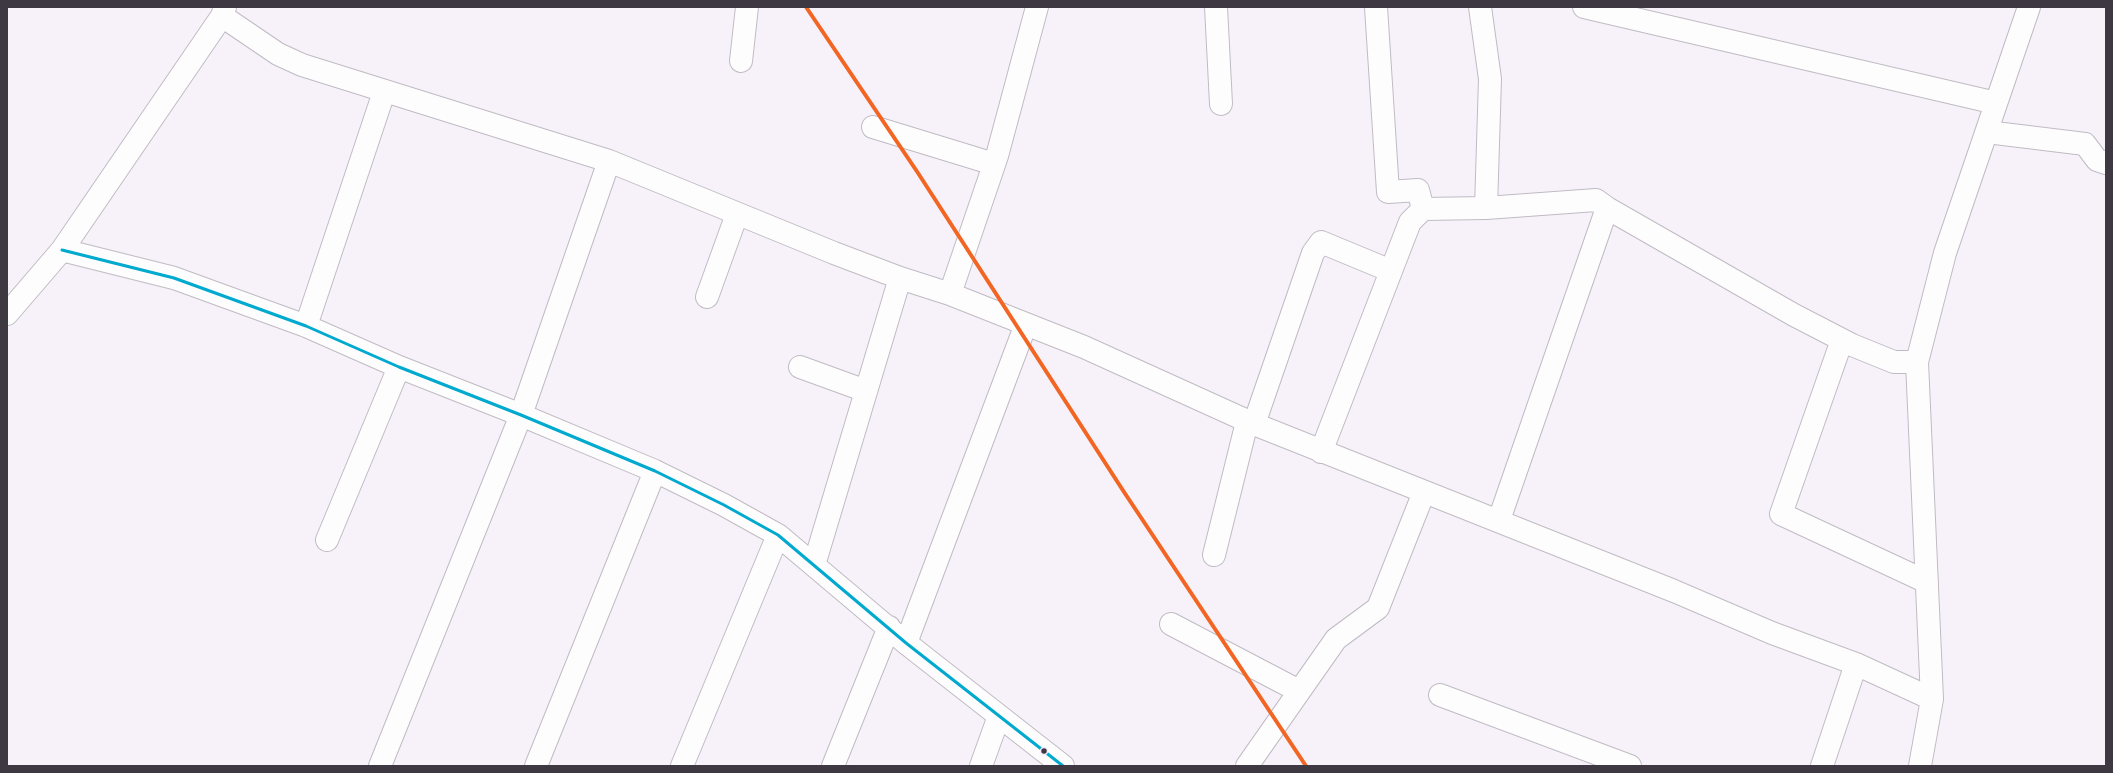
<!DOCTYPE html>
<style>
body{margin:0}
#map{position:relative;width:2113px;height:773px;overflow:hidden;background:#f7f2fa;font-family:"Alegreya Sans",sans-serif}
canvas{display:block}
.frame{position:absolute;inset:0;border:8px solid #3e3842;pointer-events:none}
</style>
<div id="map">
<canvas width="2113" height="773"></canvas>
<div class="frame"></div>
</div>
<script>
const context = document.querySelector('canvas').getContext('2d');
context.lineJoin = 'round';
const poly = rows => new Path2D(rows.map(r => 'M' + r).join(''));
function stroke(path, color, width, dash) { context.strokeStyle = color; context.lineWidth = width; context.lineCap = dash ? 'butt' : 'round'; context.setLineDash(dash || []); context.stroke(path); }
const street = poly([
 [1216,7,1221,104],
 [1376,7,1388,192,1418,190,1423,209],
 [1480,7,1490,79,1486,208,1596,200,1607,208],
 [1584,7,1996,103],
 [222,16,278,54,302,65,609,161,834,253,900,278,950,294,1084,347,1254,424,1674,591,1772,633,1856,664,1932,699],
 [741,61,747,7],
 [873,127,994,164],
 [1987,132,2085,144,2097,160,2106,163],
 [62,250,174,278,306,326,399,367,521,415,655,471,724,505,778,535,906,643,1063,766],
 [950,294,997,156,1037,7],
 [707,297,737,214],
 [7,314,62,250,222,16,225,7],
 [306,326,384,92],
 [1842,340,1781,514,1927,582],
 [800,367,866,391],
 [1254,424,1313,253,1321,242,1391,271],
 [1321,452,1410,222,1423,209,1486,208],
 [1499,520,1607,208,1794,315,1852,345,1894,362,1917,362],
 [327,540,399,367],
 [1214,555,1247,422],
 [814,565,900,278],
 [1171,624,1299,691],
 [906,643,1026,324],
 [1440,695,1630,766],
 [380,766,521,415,609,161],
 [536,766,655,471],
 [682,766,778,535],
 [833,766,889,627],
 [981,766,999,716],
 [1247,766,1336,639,1378,608,1424,492],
 [1822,766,1856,664],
 [1920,766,1932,699,1917,362,1945,253,2029,7]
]);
const bus1 = poly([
 [62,250,174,278,306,326,399,367,521,415,655,471,724,505,778,535,906,643,1063,766]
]);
const rail1 = poly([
 [806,7,918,173,1124,492,1306,766]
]);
const markers = [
 [1044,751,3.5,"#3e3842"]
];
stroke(street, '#c0bbc3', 24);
stroke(street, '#fefdfe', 22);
stroke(bus1, '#00a9ce', 3);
stroke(rail1, '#f26522', 4);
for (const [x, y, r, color] of markers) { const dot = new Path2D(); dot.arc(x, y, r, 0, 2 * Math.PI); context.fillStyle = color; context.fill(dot); stroke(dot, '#f8eefe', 1.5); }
</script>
